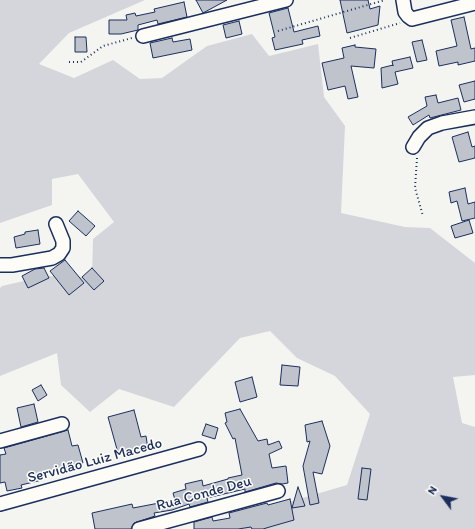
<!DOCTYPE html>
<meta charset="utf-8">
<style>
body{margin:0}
#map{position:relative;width:475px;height:529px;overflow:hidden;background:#f4f4f1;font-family:Itim,sans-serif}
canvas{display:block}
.north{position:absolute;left:423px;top:477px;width:40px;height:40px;-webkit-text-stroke:3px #fdfcf7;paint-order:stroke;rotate:302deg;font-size:11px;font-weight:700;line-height:16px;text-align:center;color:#1b2f5e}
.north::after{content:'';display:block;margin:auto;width:14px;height:18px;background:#1b2f5e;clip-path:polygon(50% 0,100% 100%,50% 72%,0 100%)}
</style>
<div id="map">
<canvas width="475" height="529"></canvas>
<div class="north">N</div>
</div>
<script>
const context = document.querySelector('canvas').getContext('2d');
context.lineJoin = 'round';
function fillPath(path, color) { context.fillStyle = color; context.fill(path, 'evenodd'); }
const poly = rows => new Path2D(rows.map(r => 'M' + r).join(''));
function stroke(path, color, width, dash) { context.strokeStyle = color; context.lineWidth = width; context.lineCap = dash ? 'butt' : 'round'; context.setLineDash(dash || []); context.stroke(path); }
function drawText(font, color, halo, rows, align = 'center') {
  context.font = font + ' Itim,sans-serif'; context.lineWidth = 3; context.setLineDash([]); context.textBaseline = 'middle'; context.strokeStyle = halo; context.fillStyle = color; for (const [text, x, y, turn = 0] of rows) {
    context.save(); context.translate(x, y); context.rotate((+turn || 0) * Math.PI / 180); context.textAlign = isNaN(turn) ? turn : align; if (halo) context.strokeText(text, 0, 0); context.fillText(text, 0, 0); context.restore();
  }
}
const green = poly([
 [0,0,145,0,69,33,39,64,74,78,113,60,140,79,162,78,207,46,252,34,269,56,318,44,324,97,345,126,341,213,405,227,430,228,475,263,475,375,453,377,462,423,475,427,475,529,197,529,347,485,370,414,335,376,297,358,270,331,240,338,174,407,119,389,90,412,61,385,57,353,0,376,0,288,2,286,46,276,92,277,93,239,114,222,78,174,52,179,52,205,0,223]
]);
const building = poly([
 [196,0,227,0,203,13,196,0],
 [340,0,368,0,370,9,380,6,378,25,347,33,340,0],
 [184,2,187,17,158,24,157,20,138,25,138,30,121,34,109,34,109,20,127,20,126,15,135,13,136,16,155,12,154,9,184,2],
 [288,8,294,32,318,26,320,36,302,40,303,44,275,50,272,38,275,37,269,13,288,8],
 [464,17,471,49,475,48,475,61,458,65,458,62,439,66,436,51,457,46,451,20,464,17],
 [239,21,242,34,226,38,223,25,239,21],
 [75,37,86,37,87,52,75,52,75,37],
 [172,38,173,42,190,39,192,50,153,58,150,43,172,38],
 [422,40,427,60,417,62,412,42,422,40],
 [355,45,355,47,376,49,374,68,351,66,358,97,348,99,345,86,328,90,322,63,344,58,342,48,355,45],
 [410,57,413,68,395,72,398,84,382,88,381,68,393,65,393,66,392,61,410,57],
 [475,81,475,99,464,102,459,85,475,81],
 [436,95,438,103,458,98,461,110,430,118,429,115,413,125,408,117,427,106,425,97,436,95],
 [468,132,472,147,475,146,475,158,459,162,452,137,468,132],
 [465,188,468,204,475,202,475,218,462,221,457,201,451,203,449,192,465,188],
 [78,211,95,226,86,236,69,221,78,211],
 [469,220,473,233,455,238,451,226,469,220],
 [38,230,40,244,16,248,14,237,25,234,25,232,38,230],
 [65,260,84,283,69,295,50,271,65,260],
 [44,268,49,278,28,288,22,276,35,269,44,268],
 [92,268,104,281,94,290,82,277,92,268],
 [282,365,300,367,298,386,280,385,282,365],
 [252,377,257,397,240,402,235,382,252,377],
 [41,385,47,395,38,401,32,390,41,385],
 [34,404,38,422,21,427,17,408,34,404],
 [240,409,258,441,267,439,268,445,279,441,282,448,269,454,272,468,286,466,288,483,282,484,276,483,245,492,245,489,207,498,208,502,190,507,189,504,172,510,154,513,155,516,134,523,131,529,95,529,92,513,132,504,133,508,175,500,173,493,186,489,185,484,202,480,203,486,228,479,228,478,242,475,235,438,233,439,225,423,227,422,225,413,240,409],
 [134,410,141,437,146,436,148,449,126,454,118,453,108,417,134,410],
 [322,421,330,446,322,474,313,472,319,503,310,505,303,466,310,441,307,442,305,425,322,421],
 [206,424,218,428,215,439,202,435,206,424],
 [68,430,72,446,78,445,83,463,41,475,42,480,21,485,22,488,7,491,5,482,0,483,0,455,6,454,4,448,68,430],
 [362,468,371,469,367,500,358,499,362,468],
 [298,487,305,506,292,508,298,487],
 [290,499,294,520,273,526,263,529,252,529,251,527,238,529,194,529,194,522,212,517,213,521,230,518,229,513,267,503,268,505,290,499]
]);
const path = poly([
 [278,31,385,0],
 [350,38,400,23],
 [69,62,81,62,103,46,132,38],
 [417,158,415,188,423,216]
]);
const minor = poly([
 [403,0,405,12,408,16,412,19,475,3],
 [143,36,286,0],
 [413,147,419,137,428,128,442,123,475,117],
 [0,265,12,265,52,258,59,254,63,248,63,241,56,224],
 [0,441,62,424],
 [0,504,199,449],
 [139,529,278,491]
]);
const streetNames = [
 ["Servidão Luiz Macedo",95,461,-15],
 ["Rua Conde Deu",204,494,-15]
];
fillPath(green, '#d4d6db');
fillPath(building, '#bfc3cc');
stroke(building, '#1b2f5e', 1);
stroke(minor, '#1b2f5e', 16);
stroke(path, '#1b2f5e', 2, [1, 3]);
stroke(minor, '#fdfcf7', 13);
drawText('15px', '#1b2f5e', '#fdfcf7', streetNames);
</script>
